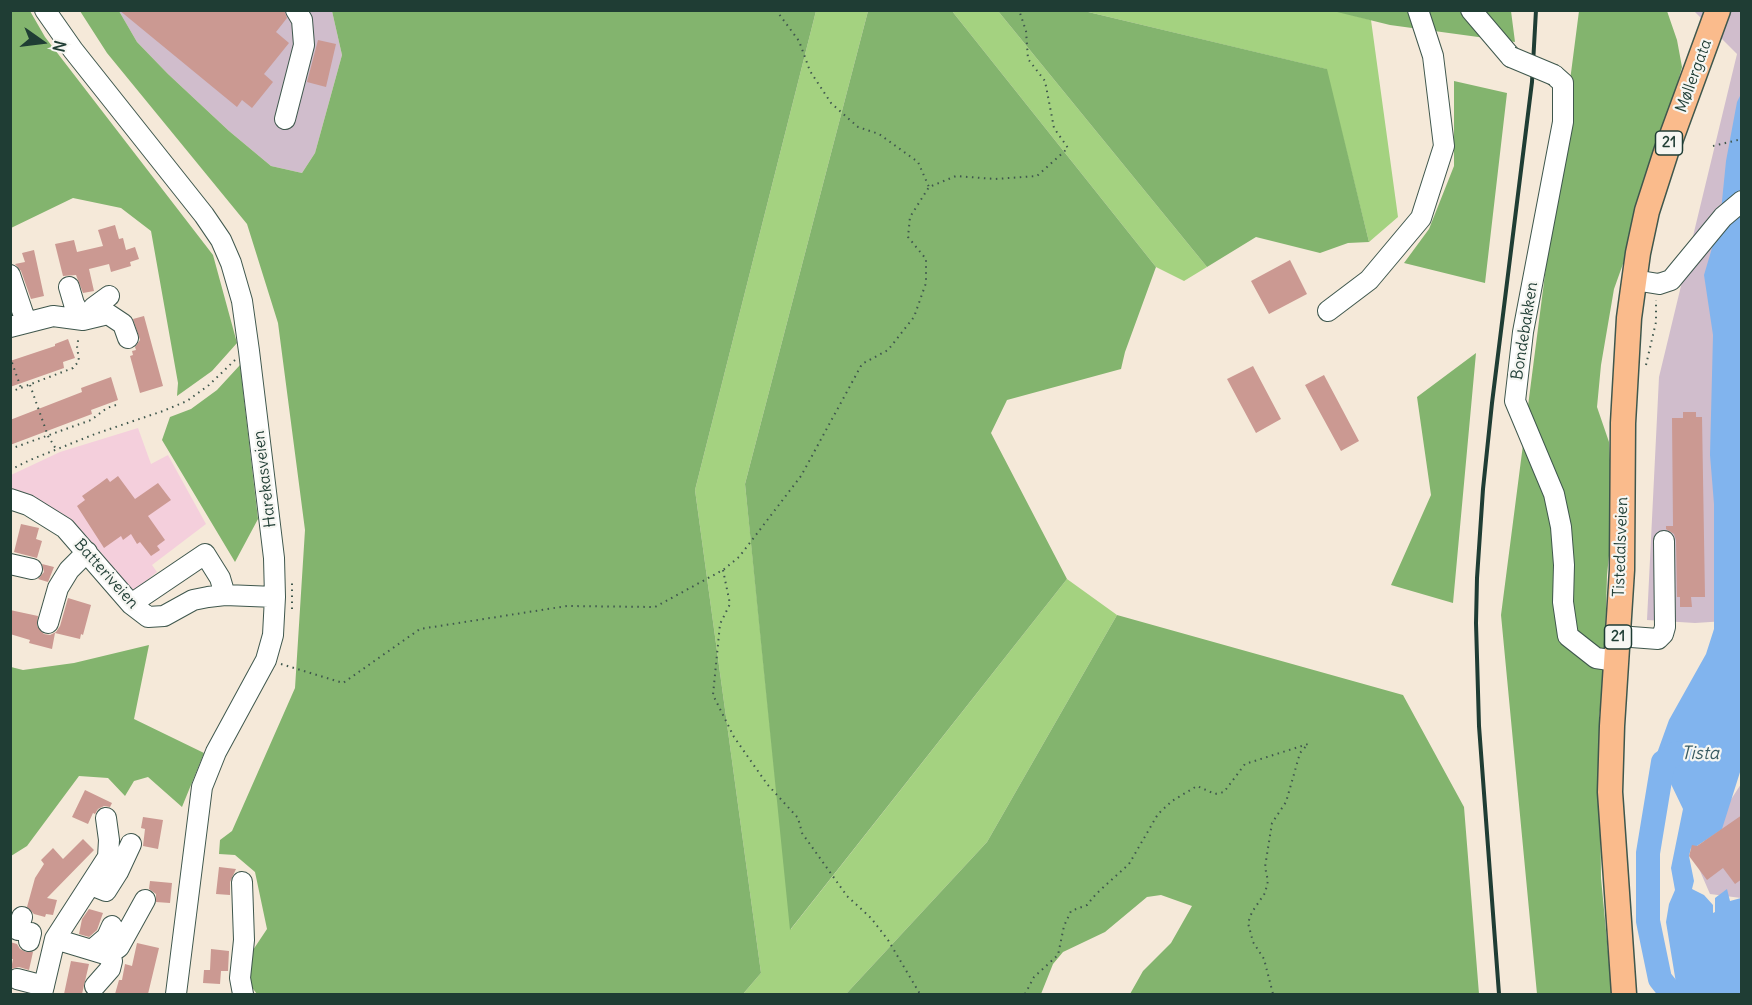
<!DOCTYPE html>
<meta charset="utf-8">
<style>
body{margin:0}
#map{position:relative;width:1752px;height:1005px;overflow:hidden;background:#f5e9d9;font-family:Delius,sans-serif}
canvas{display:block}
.frame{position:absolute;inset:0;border:12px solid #1f3d34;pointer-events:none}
.north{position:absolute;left:12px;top:12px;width:60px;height:60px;-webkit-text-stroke:4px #f6f6f2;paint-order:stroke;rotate:104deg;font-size:16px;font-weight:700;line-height:24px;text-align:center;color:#1f3d34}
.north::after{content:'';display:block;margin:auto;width:21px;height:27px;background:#1f3d34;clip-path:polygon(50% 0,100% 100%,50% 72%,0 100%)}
</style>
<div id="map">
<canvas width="1752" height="1005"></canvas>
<div class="frame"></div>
<div class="north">N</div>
</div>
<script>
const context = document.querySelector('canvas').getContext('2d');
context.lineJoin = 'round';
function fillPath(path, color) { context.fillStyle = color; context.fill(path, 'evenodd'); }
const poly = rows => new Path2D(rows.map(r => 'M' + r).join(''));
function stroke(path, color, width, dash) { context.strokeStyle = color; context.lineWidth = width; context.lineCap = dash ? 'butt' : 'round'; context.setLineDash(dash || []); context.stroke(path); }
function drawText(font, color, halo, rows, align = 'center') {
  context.font = font + ' Delius,sans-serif'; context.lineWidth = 4.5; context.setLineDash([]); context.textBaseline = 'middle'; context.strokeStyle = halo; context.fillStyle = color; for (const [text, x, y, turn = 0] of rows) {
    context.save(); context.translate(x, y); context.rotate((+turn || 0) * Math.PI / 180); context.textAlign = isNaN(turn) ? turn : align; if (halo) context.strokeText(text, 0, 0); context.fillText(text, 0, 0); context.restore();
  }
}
const built = poly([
 [138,428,151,464,168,455,206,524,152,565,157,572,131,593,11,490,11,475,60,452]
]);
const industrial = poly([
 [119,11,332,11,342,55,315,153,302,173,271,166,229,131,168,74,137,42],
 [1694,11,1741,11,1741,620,1695,623,1647,620,1659,377,1737,54],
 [1741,784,1741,898,1710,894,1694,857]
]);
const green = poly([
 [1333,10,1371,20,1398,217,1369,242,1326,69,1084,11],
 [816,11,868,11,745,484,791,929,1067,579,1117,615,987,842,846,994,743,994,761,973,695,490],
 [952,11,998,11,1207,267,1184,281,1156,267]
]);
const forest = poly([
 [11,10,30,11,45,37,213,255,237,343,212,371,177,396,178,383,151,231,121,208,73,198,11,228],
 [80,11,119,11,137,42,168,74,229,131,271,166,302,173,315,153,342,55,332,11,816,11,695,490,761,973,743,994,257,994,247,981,251,953,267,929,255,872,235,855,219,854,220,840,232,831,295,688,305,530,278,323,247,224,107,53],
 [868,11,952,11,1156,267,1125,352,1121,369,1007,400,991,433,1067,579,790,930,745,484],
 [998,11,1084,11,1327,69,1369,242,1348,243,1320,253,1256,237,1207,267],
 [1333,11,1511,11,1515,42,1390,25],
 [1579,11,1667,11,1677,40,1682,67,1639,219,1614,289,1601,365,1597,407,1609,442,1613,517,1607,575,1604,678,1599,718,1601,878,1612,994,1537,994,1501,615],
 [1454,81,1507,93,1485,283,1404,263,1429,229,1454,166],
 [1476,353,1453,603,1391,585,1431,495,1417,397],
 [240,365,258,519,235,562,162,440,170,417,191,409,217,390],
 [1117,615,1403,695,1464,807,1479,994,1130,994,1143,971,1171,943,1192,906,1161,895,1147,897,1105,932,1063,952,1053,964,1041,994,846,994,987,842],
 [149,645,134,719,204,753,182,807,148,777,134,781,125,796,108,778,79,776,27,846,11,856,11,667,23,670,74,663]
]);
const water = poly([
 [1741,94,1741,769,1722,829,1697,846,1691,848,1689,856,1694,881,1692,889,1704,895,1713,905,1713,913,1715,912,1715,898,1727,889,1730,901,1741,898,1741,994,1662,994,1676,983,1666,922,1669,904,1675,890,1671,868,1683,809,1670,782,1658,776,1656,756,1669,720,1706,654,1714,629,1714,504,1710,455,1713,335,1704,275,1720,221,1726,161,1737,102]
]);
const river = poly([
 [1672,994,1660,979,1648,921,1648,853,1663,762,1677,753]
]);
const building = poly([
 [119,10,284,10,287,18,276,32,289,43,264,74,273,82,252,108,242,100,237,107],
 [318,40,336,44,326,87,307,82],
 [115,225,119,239,123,238,126,250,135,247,139,259,130,262,131,266,111,272,109,264,89,269,94,291,83,293,76,275,63,276,55,244,74,240,77,252,103,246,98,230],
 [34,250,44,296,31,299,21,271,15,264,25,262,22,253],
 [1290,260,1307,294,1269,314,1251,281],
 [144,316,163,386,140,393,130,356,133,355,132,351,136,350,135,347,140,340,133,319],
 [68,339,75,358,63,362,64,368,10,387,10,361,55,346,55,344],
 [1253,366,1281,419,1256,433,1227,379],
 [1324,375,1359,441,1341,451,1305,385],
 [111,377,118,400,91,410,92,414,10,445,10,420,82,392,81,388],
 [1683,412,1696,412,1696,417,1702,417,1705,597,1691,597,1692,607,1680,607,1680,597,1677,597,1676,540,1674,534,1666,529,1666,526,1673,526,1672,418,1683,418],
 [118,476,135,499,158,483,171,500,148,516,165,540,157,546,160,550,151,556,140,542,137,544,131,534,123,540,121,536,104,548,77,506,85,500,82,496,99,484,107,478,110,482],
 [21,524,39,528,36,539,42,541,37,558,14,552],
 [42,564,54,567,48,582,38,579,44,572],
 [68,598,91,605,83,635,81,634,80,639,55,633,52,649,29,643,30,640,10,634,10,610,38,616,37,626,44,634,50,635,56,632,60,626],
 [85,790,112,803,110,807,104,806,98,809,95,814,93,813,88,824,72,817],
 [1742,815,1742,879,1735,884,1723,868,1707,880,1689,856,1692,845,1697,846],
 [143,817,163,820,158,849,143,846,145,829,141,828],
 [83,839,94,850,47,898,57,900,53,915,46,914,45,917,34,914,27,907,35,878,44,864,41,860,53,848,63,859],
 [219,867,236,869,230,882,230,895,216,894],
 [150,881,172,883,170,903,156,902,156,894,149,889],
 [89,909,103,913,97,930,89,937,79,934,82,919],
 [10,942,17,944,20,949,26,952,33,952,29,970,19,967,11,969,13,959,10,959],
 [137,943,159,948,148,994,115,994,119,980,122,980,125,964,132,966],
 [211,949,229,951,228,971,221,971,220,984,203,983,204,970,210,970],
 [71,961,89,964,82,994,64,994]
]);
const path = poly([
 [776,10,799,41,810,71,831,103,858,127,879,134,918,162,929,187],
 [1713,146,1742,139],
 [10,357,21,388],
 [1646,365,1656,322,1656,300],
 [30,385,48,436,56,449],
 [10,392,73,368,79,361,77,346,79,336],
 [10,449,91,420,107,408,119,404],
 [10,470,30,460,95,434,163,411,187,401,209,385,235,360],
 [723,570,730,604,720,624,713,695,734,737,767,784,798,818,802,833,847,896,871,918,888,940,920,994],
 [292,609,292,579],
 [281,664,343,683,420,629,567,606,655,607,723,570,739,557,801,476,862,364,888,350,914,317,926,283,926,259,908,237,910,217,929,187,956,176,995,179,1037,176,1068,148,1054,128,1045,81,1028,59,1026,31,1019,10],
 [1025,994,1034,977,1058,955,1064,926,1071,911,1087,905,1096,894,1129,864,1158,814,1172,801,1197,786,1215,794,1224,792,1245,764,1308,744,1300,753,1286,802,1272,823,1265,867,1268,881,1265,893,1252,912,1248,923,1253,942,1264,959,1273,994]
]);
const minor = poly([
 [45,10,73,50,204,215,221,240,231,263,242,301,249,351,274,558,275,597,273,635,266,660,216,752,202,787,176,994],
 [1471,10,1511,57],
 [1554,75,1563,83,1563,122,1523,332,1515,401,1554,494,1561,527,1564,565,1563,602,1568,636,1596,658,1616,661],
 [285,119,304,45,302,20,296,10],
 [10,275,26,322],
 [1634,280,1659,284,1671,280,1723,217,1742,201],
 [69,287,74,304,83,320],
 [1328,311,1369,280,1421,218,1444,146,1433,56,1418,10],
 [83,320,94,307,109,296],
 [10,327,53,316,83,320,108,314,123,324,128,338],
 [10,499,28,505,65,528,131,604,148,617,164,616,193,600,208,597,225,595,275,597],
 [10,564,32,569],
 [131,604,205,554,220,578,225,595],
 [48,623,58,588,69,570,87,552],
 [1618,636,1658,639,1663,634,1665,627,1664,541],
 [242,882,244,940,240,978,243,994],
 [91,885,106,891,118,872,131,844],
 [18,930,22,917],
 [55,939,108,955,112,961,110,969,95,986],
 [29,941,31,933],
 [93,949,107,937,112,926],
 [108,955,119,947,145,900],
 [17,979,44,986],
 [42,994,55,939,108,857,109,840,106,818]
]);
const major = poly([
 [1624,994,1610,792,1612,726,1622,570,1623,423,1629,318,1638,253,1647,211,1666,152,1718,10]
]);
const rail = poly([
 [1499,994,1479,726,1476,623,1477,578,1483,489,1492,403,1532,82,1536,10]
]);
const minorBridge = poly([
 [1511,57,1554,75]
]);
const shields = [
 [1669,143,27],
 [1618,637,27]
];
const shieldNames = [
 ["21",1669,143],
 ["21",1618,637]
];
const streetNames = [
 ["Møllergata",1694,76,-70],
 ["Bondebakken",1525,331,-81],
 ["Harekasveien",265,479,-97],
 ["Tistedalsveien",1621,547,-88],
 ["Batteriveien",106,574,48]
];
const waterNames = [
 ["Tista",1700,754]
];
fillPath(built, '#f4cfdc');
fillPath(industrial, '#d0bdcc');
fillPath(green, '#a4d280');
fillPath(forest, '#83b46e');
fillPath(water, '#81b4ee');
stroke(river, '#81b4ee', 24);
fillPath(building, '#cb9992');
stroke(minor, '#3f574d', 22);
stroke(major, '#3f574d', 27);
stroke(path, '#3f574d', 2, [1.5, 4.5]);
stroke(minor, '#fff', 20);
stroke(major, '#fabb8c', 24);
stroke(rail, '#1f3d34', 4);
stroke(minorBridge, '#3f574d', 22, []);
stroke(minorBridge, '#fff', 20);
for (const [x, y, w] of shields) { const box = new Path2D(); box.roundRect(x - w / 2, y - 12, w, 24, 4.5); context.fillStyle = '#f6f6f2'; context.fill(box); stroke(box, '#1f3d34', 1.5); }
drawText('bold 15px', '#1f3d34', null, shieldNames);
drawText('16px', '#1f3d34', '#f6f6f2', streetNames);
drawText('italic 18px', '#385b62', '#f6f6f2', waterNames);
</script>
